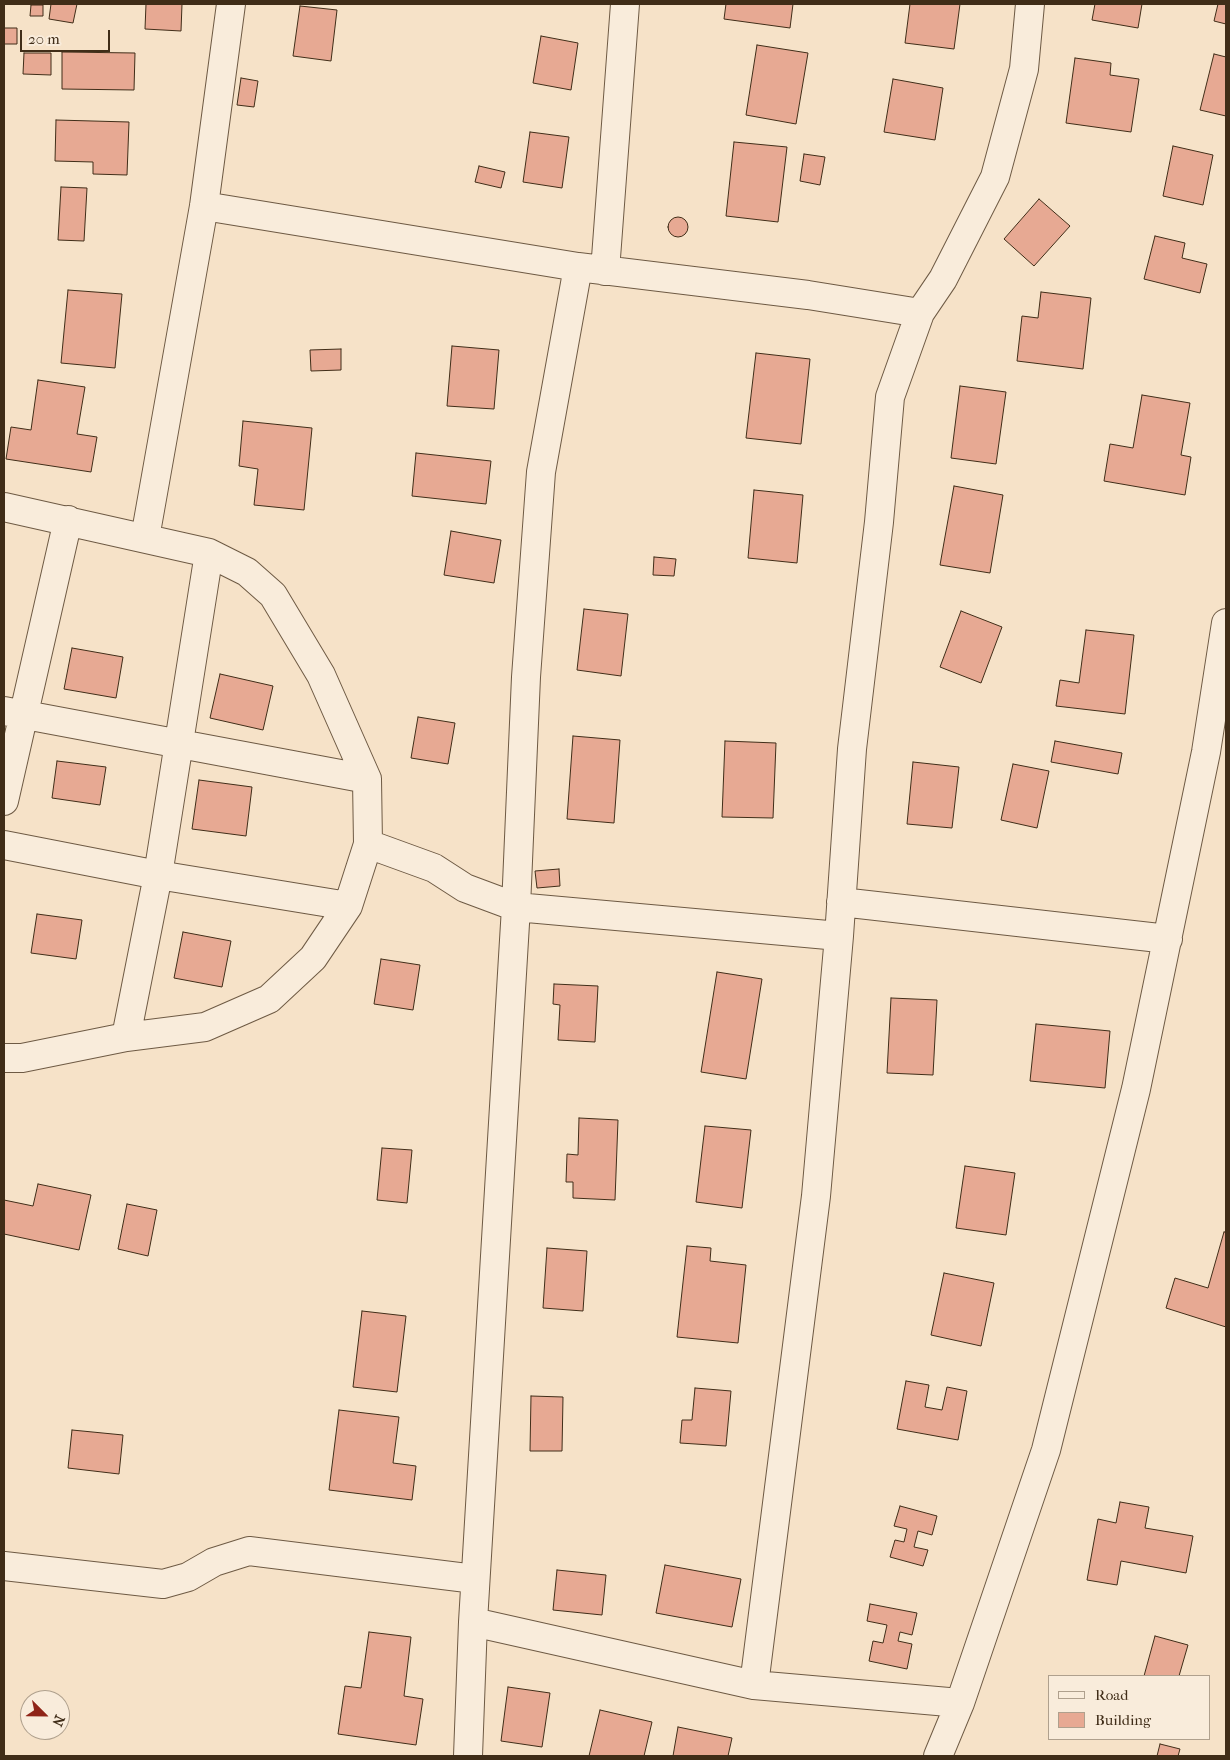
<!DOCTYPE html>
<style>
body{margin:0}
#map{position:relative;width:1230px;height:1760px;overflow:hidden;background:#f6e2c8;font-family:"IM FELL French Canon",serif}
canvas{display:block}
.frame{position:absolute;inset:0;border:5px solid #402d18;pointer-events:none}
.legend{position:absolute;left:1048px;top:1675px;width:162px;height:65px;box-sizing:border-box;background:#f9ecdb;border:1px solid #afa08d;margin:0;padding:6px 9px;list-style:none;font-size:15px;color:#402d18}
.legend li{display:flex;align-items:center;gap:10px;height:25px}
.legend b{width:25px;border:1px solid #afa08d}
.north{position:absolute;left:20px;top:1690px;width:50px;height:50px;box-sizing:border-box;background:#f9ecdb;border:1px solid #afa08d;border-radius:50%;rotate:113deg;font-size:14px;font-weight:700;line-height:20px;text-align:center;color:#402d18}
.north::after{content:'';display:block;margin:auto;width:18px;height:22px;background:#8f2418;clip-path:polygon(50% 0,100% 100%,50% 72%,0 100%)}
.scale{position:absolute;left:20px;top:30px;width:90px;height:22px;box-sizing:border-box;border:2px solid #402d18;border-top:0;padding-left:6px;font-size:15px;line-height:18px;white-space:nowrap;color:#402d18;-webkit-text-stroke:4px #f9ecdb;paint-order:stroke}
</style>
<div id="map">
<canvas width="1230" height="1760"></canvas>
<div class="frame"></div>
<ul class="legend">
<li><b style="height:6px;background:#f9ecdb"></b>Road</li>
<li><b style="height:14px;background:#e7a993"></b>Building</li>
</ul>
<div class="north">N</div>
<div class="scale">20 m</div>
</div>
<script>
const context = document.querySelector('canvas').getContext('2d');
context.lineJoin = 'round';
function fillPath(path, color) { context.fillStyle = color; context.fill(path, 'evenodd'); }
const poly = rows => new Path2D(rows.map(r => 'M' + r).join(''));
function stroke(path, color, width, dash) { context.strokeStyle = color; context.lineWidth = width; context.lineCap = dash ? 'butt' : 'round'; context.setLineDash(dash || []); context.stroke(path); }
const building = poly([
 [51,4,77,4,73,23,49,19,51,4],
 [146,4,182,4,181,31,145,29,146,4],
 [726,4,793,4,790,28,724,19,726,4],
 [910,4,960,4,954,49,905,43,910,4],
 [1095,4,1142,4,1138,28,1092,20,1095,4],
 [1218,4,1226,4,1226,24,1214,21,1218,4],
 [31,5,43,5,43,16,30,16,31,5],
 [300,6,337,10,331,61,293,56,300,6],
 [4,28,17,28,17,44,4,44,4,28],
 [541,36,578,43,571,90,533,83,541,36],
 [757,45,808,53,796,124,746,115,757,45],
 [62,52,135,53,134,90,62,89,62,52],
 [24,53,51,53,51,75,23,74,24,53],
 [1214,54,1226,57,1226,116,1200,110,1214,54],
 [1075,58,1111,63,1110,75,1139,79,1131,132,1066,123,1075,58],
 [241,78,258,81,254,107,237,105,241,78],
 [893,79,943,88,935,140,884,132,893,79],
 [56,120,129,122,127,175,93,174,93,162,55,161,56,120],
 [530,132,569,137,562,188,523,182,530,132],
 [734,142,787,147,778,222,726,216,734,142],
 [1173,146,1213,155,1203,205,1163,196,1173,146],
 [804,154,825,157,820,185,800,181,804,154],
 [479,166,505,172,501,188,475,182,479,166],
 [61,187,87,188,84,241,58,240,61,187],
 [1039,199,1070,226,1034,266,1004,239,1039,199],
 '668 227a10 10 0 1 1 20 0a10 10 0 1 1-20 0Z',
 [1155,236,1185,243,1182,258,1207,264,1200,293,1144,279,1155,236],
 [68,290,122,294,115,368,61,363,68,290],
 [1041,292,1091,298,1083,369,1017,361,1022,316,1038,318,1041,292],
 [452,346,499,350,494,409,447,406,452,346],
 [341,349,341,370,311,371,310,350,341,349],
 [756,353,810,359,801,444,746,438,756,353],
 [38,380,85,387,77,434,97,437,91,472,6,459,11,427,31,430,38,380],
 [960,386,1006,392,996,464,951,458,960,386],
 [1142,395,1190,403,1181,455,1191,457,1185,495,1104,481,1110,444,1133,448,1142,395],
 [243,421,312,428,304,510,254,505,258,469,239,466,243,421],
 [416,453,491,461,486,504,412,496,416,453],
 [954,486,1003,495,990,573,940,565,954,486],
 [754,490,803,495,797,563,748,558,754,490],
 [451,531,501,540,494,583,444,575,451,531],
 [654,557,676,559,674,576,653,575,654,557],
 [584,609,628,614,621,676,577,670,584,609],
 [961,611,1002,627,981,683,940,667,961,611],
 [1086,630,1134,635,1125,714,1056,706,1060,680,1079,683,1086,630],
 [72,648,123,657,116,698,64,689,72,648],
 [220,674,273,686,263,730,210,718,220,674],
 [418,717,455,723,448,764,411,758,418,717],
 [573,736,620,740,614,823,567,819,573,736],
 [725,741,776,743,773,818,722,817,725,741],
 [1055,741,1122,753,1118,774,1051,762,1055,741],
 [57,761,106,767,100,805,52,798,57,761],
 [913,762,959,767,952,828,907,824,913,762],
 [1013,764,1049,771,1037,828,1001,820,1013,764],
 [199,780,252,787,246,836,192,829,199,780],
 [559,869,560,886,537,888,535,871,559,869],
 [37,914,82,920,76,959,31,953,37,914],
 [183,932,231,941,222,987,174,978,183,932],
 [381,959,420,965,413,1010,374,1004,381,959],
 [717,972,762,979,746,1079,701,1072,717,972],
 [554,984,598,986,595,1042,558,1040,560,1005,553,1004,554,984],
 [891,998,937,1000,933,1075,887,1073,891,998],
 [1036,1024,1110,1031,1105,1088,1030,1081,1036,1024],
 [579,1118,618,1120,615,1200,573,1198,573,1182,566,1182,567,1154,578,1155,579,1118],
 [705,1126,751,1130,742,1208,696,1202,705,1126],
 [382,1148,412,1150,407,1203,377,1200,382,1148],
 [965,1166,1015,1173,1006,1235,956,1228,965,1166],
 [38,1184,91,1195,79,1250,4,1234,4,1200,33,1206,38,1184],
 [127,1204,157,1210,148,1256,118,1249,127,1204],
 [1224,1232,1226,1232,1226,1327,1166,1308,1175,1278,1208,1288,1224,1232],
 [687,1246,711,1248,710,1261,746,1265,738,1343,677,1337,687,1246],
 [547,1248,587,1251,583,1311,543,1308,547,1248],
 [944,1273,994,1283,981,1346,931,1335,944,1273],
 [362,1311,406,1316,397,1392,353,1387,362,1311],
 [906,1381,929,1385,925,1407,942,1410,947,1387,967,1391,958,1440,897,1429,906,1381],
 [695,1388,731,1391,726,1446,680,1443,682,1420,692,1420,695,1388],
 [531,1396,563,1397,562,1451,530,1451,531,1396],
 [339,1410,399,1417,393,1463,416,1466,412,1500,329,1490,339,1410],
 [72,1430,123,1435,119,1474,68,1468,72,1430],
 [1120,1502,1149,1507,1145,1528,1193,1536,1186,1573,1121,1561,1117,1585,1087,1580,1098,1519,1116,1523,1120,1502],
 [900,1506,937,1516,932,1535,918,1531,914,1547,928,1550,923,1566,890,1557,895,1540,904,1542,907,1529,894,1526,900,1506],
 [665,1565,741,1579,732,1627,656,1613,665,1565],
 [557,1570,606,1575,602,1615,553,1610,557,1570],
 [870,1604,917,1613,912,1635,900,1632,898,1641,912,1644,907,1669,869,1661,873,1641,883,1643,887,1625,867,1621,870,1604],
 [369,1632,411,1637,404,1696,423,1699,416,1745,338,1734,345,1686,361,1688,369,1632],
 [1155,1636,1188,1645,1179,1676,1144,1676,1155,1636],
 [508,1687,550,1693,542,1747,501,1741,508,1687],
 [600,1710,652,1722,644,1756,589,1756,600,1710],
 [678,1727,732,1738,728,1756,673,1756,678,1727],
 [1160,1744,1180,1749,1178,1756,1157,1756,1160,1744]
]);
const minor = poly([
 [204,206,578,267,808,295,920,313],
 [605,271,625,4],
 [4,507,209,553,247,572,273,595,321,675,367,779,368,844,434,868,465,888,516,907,839,936],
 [145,538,204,206,231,4],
 [4,711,367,779],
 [4,801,68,520],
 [4,845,158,875,348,906],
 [841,902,1168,939],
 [126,1037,205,1027,269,999,313,958,348,906,368,844],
 [4,1058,22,1058,126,1037,158,875,209,553],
 [4,1566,163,1584,188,1577,214,1562,249,1551,475,1579],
 [473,1622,754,1685,960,1703],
 [754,1685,816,1196,839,936,852,749,879,522,890,397,920,313,943,279,995,177,1024,69,1030,4],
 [468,1756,473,1622,516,907,526,677,541,472,578,267],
 [938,1756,960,1703,1046,1450,1136,1089,1206,752,1226,623]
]);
fillPath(building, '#e7a993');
stroke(building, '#402d18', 1);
stroke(minor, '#6e5a44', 30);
stroke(minor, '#f9ecdb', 28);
</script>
